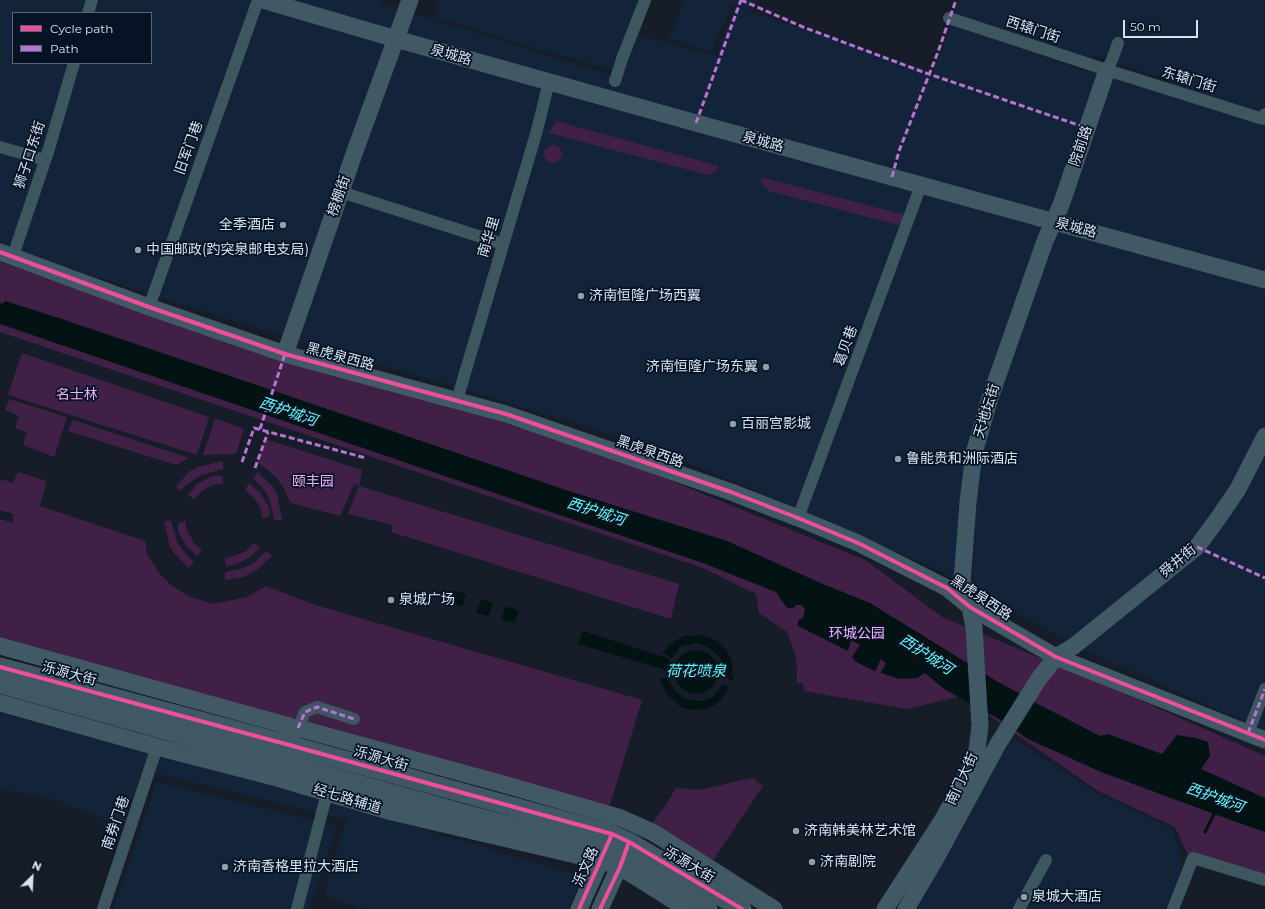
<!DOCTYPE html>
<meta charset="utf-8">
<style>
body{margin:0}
#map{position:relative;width:1265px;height:909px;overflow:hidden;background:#161d28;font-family:Montserrat,sans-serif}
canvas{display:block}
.legend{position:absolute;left:12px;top:12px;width:140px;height:52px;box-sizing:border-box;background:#061325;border:1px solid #5a6676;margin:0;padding:5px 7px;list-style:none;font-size:12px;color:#d8e2ef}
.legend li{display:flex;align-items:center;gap:8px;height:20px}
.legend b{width:20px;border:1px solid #5a6676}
.north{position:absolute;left:12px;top:857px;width:40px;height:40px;-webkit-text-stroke:3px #061325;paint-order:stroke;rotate:24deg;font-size:11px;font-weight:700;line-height:16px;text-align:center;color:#d8e2ef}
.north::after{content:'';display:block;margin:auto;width:14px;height:18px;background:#d8e2ef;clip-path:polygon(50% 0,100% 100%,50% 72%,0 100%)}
.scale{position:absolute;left:1123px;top:20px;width:75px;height:18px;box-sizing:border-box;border:2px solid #d8e2ef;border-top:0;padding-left:5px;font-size:12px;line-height:14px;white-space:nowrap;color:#d8e2ef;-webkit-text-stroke:3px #061325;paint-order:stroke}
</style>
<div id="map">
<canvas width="1265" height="909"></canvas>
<ul class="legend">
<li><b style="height:5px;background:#ef4d9e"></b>Cycle path</li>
<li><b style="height:5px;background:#b673d3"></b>Path</li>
</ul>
<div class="north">N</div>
<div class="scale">50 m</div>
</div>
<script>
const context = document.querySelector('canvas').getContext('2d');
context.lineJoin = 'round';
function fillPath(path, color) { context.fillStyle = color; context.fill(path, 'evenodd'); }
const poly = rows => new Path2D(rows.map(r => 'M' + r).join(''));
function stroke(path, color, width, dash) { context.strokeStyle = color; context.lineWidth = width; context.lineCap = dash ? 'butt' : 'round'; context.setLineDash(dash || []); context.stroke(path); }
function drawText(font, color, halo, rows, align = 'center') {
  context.font = font + ' Montserrat,"Noto Sans SC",sans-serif'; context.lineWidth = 3.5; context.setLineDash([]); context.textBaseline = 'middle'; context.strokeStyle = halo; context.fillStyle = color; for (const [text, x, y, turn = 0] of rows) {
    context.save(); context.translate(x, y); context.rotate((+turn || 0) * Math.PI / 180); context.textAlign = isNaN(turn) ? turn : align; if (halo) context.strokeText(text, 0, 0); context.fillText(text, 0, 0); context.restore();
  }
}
const built = poly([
 [0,0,381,0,380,3,621,78,637,35,717,56,735,7,933,72,951,24,1079,69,1135,83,1265,126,1265,731,1082,649,942,572,710,471,610,434,460,388,290,339,66,267,0,244],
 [13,13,151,13,151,63,13,63],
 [440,0,642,0,615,71,511,41,456,23,434,18],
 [684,0,757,0,752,11,731,5,712,53,669,38],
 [959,0,1265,0,1265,102,1260,115,1169,85,1171,81,1131,68,1093,55,1092,59,954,16],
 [0,713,149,752,341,805,582,876,568,909,363,909,323,896,347,820,143,770,120,830,101,818,60,801,2,789,0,798],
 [1013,738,1096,793,1172,828,1183,866,1167,909,908,909],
 [157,782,337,826,309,909,113,909]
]);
const green = poly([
 [556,121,719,166,715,172,708,175,549,133],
 '544 154a9 9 0 1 1 18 0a9 9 0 1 1-18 0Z',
 [761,177,905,215,902,226,769,191,761,182],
 [0,262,623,461,867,561,942,617,1124,693,1265,756,1265,877,1187,853,1175,827,1098,791,961,696,907,709,804,691,803,683,797,683,797,669,795,654,787,632,759,613,756,594,703,568,0,332],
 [22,353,209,417,197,455,8,395],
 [9,399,67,417,54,457,23,445,27,432,15,428,19,416,5,410],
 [215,418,244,429,236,454,203,455],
 [73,420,189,458,176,465,68,431],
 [265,439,362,470,359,486,679,584,671,619,391,532,393,525,348,514,359,486,354,484,340,516,291,503,283,487,274,475,257,462],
 [223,461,223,469,201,475,185,486,181,491,176,486,190,471,197,467],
 [18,472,47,481,40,506,145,541,147,554,159,573,171,585,188,596,213,604,247,597,266,586,315,605,642,700,609,808,0,639,0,519,13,523,13,514,0,510,0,481,1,479,13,483],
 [258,472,273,487,277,494,282,520,274,520,271,505,266,492,253,478],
 [213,476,222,476,223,484,216,484,208,487,202,491,194,499,188,495,197,484],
 [249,483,260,493,265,500,269,507,270,516,262,518,261,511,258,503,253,497,245,490],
 [164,521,171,521,177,542,189,558,194,562,189,568,174,553,170,547],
 [186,521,186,528,190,536,194,543,202,550,197,556,187,547,178,532,178,523],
 [254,543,260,547,250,557,235,565,226,566,225,558,231,557,239,554,246,551],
 [267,551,272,556,257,570,244,577,225,580,225,572,240,569,252,564],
 [752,778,763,786,712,862,651,825,665,806,676,788,699,790]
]);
const water = poly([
 [5,301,59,318,569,491,727,541,823,584,870,603,993,679,1038,704,1100,736,1108,734,1162,754,1177,735,1196,738,1208,742,1210,756,1201,769,1265,798,1265,832,1214,814,1101,772,1028,739,997,718,944,689,925,673,917,678,899,679,881,673,886,663,881,659,875,671,856,662,852,657,860,645,851,640,848,651,798,626,798,620,803,618,805,610,802,605,796,605,793,608,787,608,776,592,703,563,518,501,0,324,0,303,2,304],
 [455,591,466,594,462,607,450,603],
 [481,599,493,603,488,616,476,613],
 [506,606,519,611,514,623,501,620],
 [583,631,670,659,666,670,578,644],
 [701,635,715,640,726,649,732,662,733,680,725,678,724,667,719,656,711,649,703,645,696,643,680,647,672,658,663,653,671,643,684,636],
 '674 672a22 22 0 1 1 44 0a22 22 0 1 1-44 0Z',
 [667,678,676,692,686,699,696,701,704,701,714,696,723,685,730,687,722,699,713,706,704,709,691,710,681,707,668,696,659,679]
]);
const stream = poly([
 [1205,832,1214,814]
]);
const street = poly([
 [88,13,92,0],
 [949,18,1107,70,1263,119,1265,114],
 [1107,70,1112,60,1118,43],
 [615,81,622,59,645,0],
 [0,147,45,160],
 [341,192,503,244],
 [13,256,48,152,74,63],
 [149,307,258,0],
 [457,400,536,134,549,82],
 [798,518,921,185],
 [298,728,305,712,317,707,354,719],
 [1248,733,1265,689],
 [103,909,157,747],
 [297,909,327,793],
 [1019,909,1046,860],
 [1173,909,1193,858,1265,880]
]);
const secondary = poly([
 [263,0,396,39,696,123,1265,280],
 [0,252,149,307,285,354,506,414,731,492,798,518,858,543,947,588,970,607,1056,657,1265,740],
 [285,354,355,151,410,0],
 [0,646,289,726,293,746],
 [0,703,157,747,277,778,392,812,601,861,620,867,687,909],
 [298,728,503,784,621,818,654,833,774,909],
 [579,909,605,851],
 [600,909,623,858],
 [885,909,943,819,967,775,977,750,980,726,974,628,970,607,962,582,968,502,974,453,990,398,1045,241,1061,205,1107,70],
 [906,909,935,860,998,744,1038,680,1056,657,1074,646,1197,547,1219,517,1238,489,1265,436]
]);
const primary = poly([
 [0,667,293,746,612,834,629,842,742,909],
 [0,684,465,814,605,851,624,857,708,909]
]);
const quiet = poly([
 [741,0,803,27,923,72,1087,128],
 [696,123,741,0],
 [892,177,899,151,938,52,956,0],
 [260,429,285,354],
 [242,462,254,428,366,458],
 [255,468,268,432],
 [1197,547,1265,578],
 [298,728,305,712,317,707,354,719],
 [1248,733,1265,689]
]);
const cycleway = poly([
 [0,252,149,307,285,354,506,414,731,492,798,518,858,543,947,588,970,607,1056,657,1265,740],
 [0,667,293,746,612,834,629,842,742,909],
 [579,909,612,834],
 [600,909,620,867,629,842]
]);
const markers = [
 [283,225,4,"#949da9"],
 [138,250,4,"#949da9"],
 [581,296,4,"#949da9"],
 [766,367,4,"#949da9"],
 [733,424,4,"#949da9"],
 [898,459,4,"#949da9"],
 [391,600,4,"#949da9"],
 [796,831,4,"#949da9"],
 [812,862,4,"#949da9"],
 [225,867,4,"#949da9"],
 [1024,897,4,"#949da9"]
];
const streetNames = [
 ["西辕门街",1033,30,18],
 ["泉城路",451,55,16],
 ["东辕门街",1189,80,17],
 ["泉城路",763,142,15],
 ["院前路",1081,146,-71],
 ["旧军门巷",189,148,-70],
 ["狮子口东街",30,155,-72],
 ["榜棚街",339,196,-71],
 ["泉城路",1076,228,15],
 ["南华里",489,237,-73],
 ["葛贝巷",846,346,-70],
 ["黑虎泉西路",340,357,15],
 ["天地坛街",987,411,-73],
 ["黑虎泉西路",650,452,19],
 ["舜井街",1178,561,-40],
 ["黑虎泉西路",981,598,33],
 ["泺源大街",69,674,15],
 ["泺源大街",381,759,16],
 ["南门大街",962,779,-65],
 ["经七路辅道",347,799,17],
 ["南券门巷",116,823,-71],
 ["泺源大街",689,865,31],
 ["泺文路",586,867,-66]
];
const poiNames = [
 ["全季酒店",275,225,"right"],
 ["中国邮政(趵突泉邮电支局)",146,250],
 ["济南恒隆广场西翼",589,296],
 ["济南恒隆广场东翼",758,367,"right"],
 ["百丽宫影城",741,424],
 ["鲁能贵和洲际酒店",906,459],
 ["泉城广场",399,600],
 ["济南韩美林艺术馆",804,831],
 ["济南剧院",820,862],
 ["济南香格里拉大酒店",233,867],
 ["泉城大酒店",1032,897]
];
const parkNames = [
 ["名士林",77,395],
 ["颐丰园",313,482],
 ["环城公园",857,634]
];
const waterNames = [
 ["西护城河",288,412,19],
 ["西护城河",596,512,18],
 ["西护城河",926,655,33],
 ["荷花喷泉",696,672],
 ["西护城河",1215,798,20]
];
fillPath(built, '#132339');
fillPath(green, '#402047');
fillPath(water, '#031212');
stroke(stream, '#031212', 3);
stroke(street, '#3d565f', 12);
stroke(secondary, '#415964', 17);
stroke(primary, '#3f5864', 19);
stroke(quiet, '#b673d3', 3, [6, 3]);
stroke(cycleway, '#ef4d9e', 4);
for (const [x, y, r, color] of markers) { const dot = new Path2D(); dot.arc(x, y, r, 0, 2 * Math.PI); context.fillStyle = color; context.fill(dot); stroke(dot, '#061325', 1.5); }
drawText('14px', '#d8e2ef', '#061325', streetNames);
drawText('14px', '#d8e2ef', '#061325', poiNames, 'left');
drawText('14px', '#f3affc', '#061325', parkNames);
drawText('italic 15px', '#5ff7f2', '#061325', waterNames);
</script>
